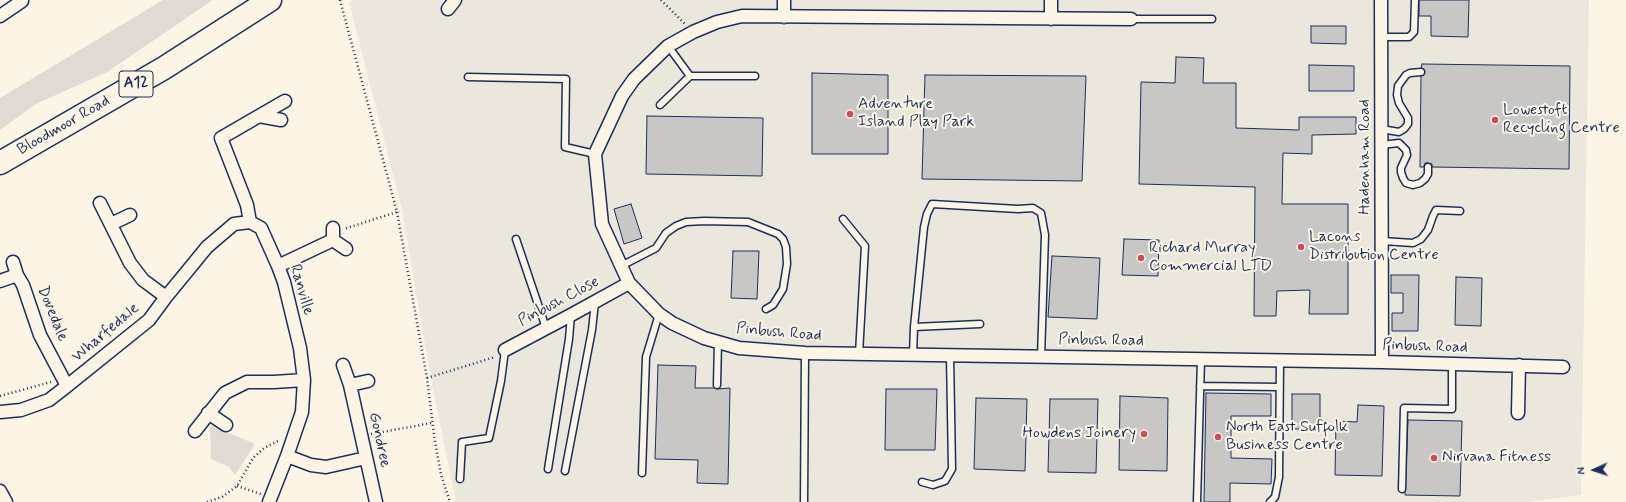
<!DOCTYPE html>
<style>
body{margin:0}
#map{position:relative;width:1626px;height:502px;overflow:hidden;background:#fcf5e5;font-family:Mynerve,sans-serif}
canvas{display:block}
.north{position:absolute;left:1574px;top:450px;width:40px;height:40px;-webkit-text-stroke:3px #fcf5e5;paint-order:stroke;rotate:267deg;font-size:11px;font-weight:700;line-height:16px;text-align:center;color:#1b2f5e}
.north::after{content:'';display:block;margin:auto;width:14px;height:18px;background:#1b2f5e;clip-path:polygon(50% 0,100% 100%,50% 72%,0 100%)}
</style>
<div id="map">
<canvas width="1626" height="502"></canvas>
<div class="north">N</div>
</div>
<script>
const context = document.querySelector('canvas').getContext('2d');
context.lineJoin = 'round';
function fillPath(path, color) { context.fillStyle = color; context.fill(path, 'evenodd'); }
const poly = rows => new Path2D(rows.map(r => 'M' + r).join(''));
function stroke(path, color, width, dash) { context.strokeStyle = color; context.lineWidth = width; context.lineCap = dash ? 'butt' : 'round'; context.setLineDash(dash || []); context.stroke(path); }
function drawText(font, color, halo, rows, align = 'center') {
  context.font = font + ' Mynerve,sans-serif'; context.lineWidth = 4; context.setLineDash([]); context.textBaseline = 'middle'; context.strokeStyle = halo; context.fillStyle = color; for (const [text, x, y, turn = 0] of rows) {
    context.save(); context.translate(x, y); context.rotate((+turn || 0) * Math.PI / 180); context.textAlign = isNaN(turn) ? turn : align; if (halo) context.strokeText(text, 0, 0); context.fillText(text, 0, 0); context.restore();
  }
}
const built = poly([
 [354,0,1589,0,1581,495,1526,502,456,502,432,385,402,210,349,2]
]);
const green = poly([
 [163,0,213,0,107,72,36,104,0,130,0,98],
 [210,425,255,444,235,475,229,467,211,459]
]);
const building = poly([
 [1419,0,1469,0,1468,37,1431,36,1431,16,1419,16,1419,0],
 [1311,26,1346,26,1346,44,1311,43,1311,26],
 [1176,57,1204,58,1203,83,1236,83,1236,128,1299,130,1299,117,1356,117,1356,134,1312,135,1312,154,1283,153,1282,204,1348,204,1348,314,1309,314,1310,290,1277,291,1276,316,1254,316,1255,187,1139,184,1141,82,1175,83,1176,57],
 [1422,64,1570,66,1569,169,1432,167,1432,164,1428,163,1425,163,1424,167,1420,167,1421,76,1424,75,1425,72,1424,69,1421,68,1422,64],
 [1309,65,1354,66,1354,91,1309,91,1309,65],
 [812,73,888,75,888,154,812,154,812,73],
 [925,75,1086,76,1082,181,922,179,925,75],
 [647,116,763,118,762,176,646,174,647,116],
 [631,204,642,238,624,244,614,209,631,204],
 [1124,239,1159,240,1158,276,1122,275,1124,239],
 [733,251,759,251,757,299,731,298,733,251],
 [1052,256,1100,258,1097,319,1048,317,1052,256],
 [1391,275,1419,275,1418,331,1392,331,1392,313,1403,313,1403,293,1391,293,1391,275],
 [1456,277,1482,278,1481,326,1455,325,1456,277],
 [658,365,696,366,695,388,714,388,717,389,730,388,728,484,697,483,698,460,655,459,658,365],
 [886,389,937,389,935,450,885,450,886,389],
 [1206,393,1271,394,1271,416,1231,416,1231,458,1272,459,1271,484,1230,483,1230,502,1204,502,1206,393],
 [1292,394,1320,394,1320,429,1292,429,1292,394],
 [1120,396,1168,398,1167,471,1119,470,1120,396],
 [976,398,1027,399,1025,471,974,469,976,398],
 [1050,399,1098,399,1096,473,1048,472,1050,399],
 [1358,405,1384,406,1382,476,1335,475,1336,421,1357,422,1358,405],
 [1408,420,1462,421,1460,496,1405,495,1408,420]
]);
const path = poly([
 [340,0,397,212,344,229],
 [661,0,685,24],
 [397,212,427,378,434,435,441,475,450,502],
 [427,378,495,357],
 [0,396,51,382],
 [371,434,432,423],
 [237,486,261,494],
 [207,502,222,497,237,486,253,458,264,448,280,440]
]);
const lane = poly([
 [1131,19,1212,19],
 [1381,37,1409,37,1414,32,1415,0],
 [668,46,690,76,755,76],
 [468,77,566,79,565,147,595,154],
 [660,105,690,76],
 [1381,129,1399,132,1404,129,1408,124,1408,118,1399,103,1397,95,1398,86,1406,75,1410,73,1421,72],
 [1381,145,1399,143,1406,150,1407,155,1401,168,1401,172,1403,178,1406,183,1413,185,1420,183,1425,179,1428,174,1428,167],
 [843,219,865,246,859,354],
 [516,239,546,328],
 [1382,241,1413,243,1421,239,1428,230,1433,216,1436,210,1460,211],
 [621,266,656,248,666,233,676,226,686,222,704,221,748,222,778,234,783,239,786,247,787,264,783,289,773,305,766,309],
 [914,327,924,227,927,214,932,204,1018,209,1033,208,1041,213,1045,235,1041,357],
 [913,355,914,327,980,324],
 [717,385,718,342],
 [1200,386,1279,387],
 [548,469,569,339,571,315],
 [565,471,592,330,595,302],
 [642,473,646,357,659,314],
 [460,479,462,442,489,438,501,381,505,350],
 [922,482,933,485,945,481,952,469,950,355],
 [1402,489,1404,408,1452,409,1452,364],
 [804,502,805,353],
 [1197,502,1201,359],
 [1270,502,1275,497,1279,477,1280,360]
]);
const street = poly([
 [1051,0,1051,19],
 [1381,0,1382,362],
 [448,9,455,0],
 [0,16,22,1],
 [784,17,784,0],
 [1131,19,742,16,717,22,693,32,668,46,634,79,622,96,595,154,602,224,629,283,659,314,672,323,704,338,739,348,805,353,1382,362,1563,367],
 [259,116,285,101],
 [100,203,130,263,143,280,166,297],
 [111,224,130,215],
 [333,240,346,249],
 [13,262,17,275],
 [278,266,333,240,333,228],
 [0,281,17,275,23,285,40,335,67,386],
 [505,350,571,315,629,283],
 [343,365,350,385,376,502],
 [350,385,368,381],
 [0,412,21,410,49,400,67,386,149,320,166,297,207,247,234,224,250,222],
 [208,413,226,425],
 [1518,413,1519,365],
 [195,431,225,393,247,382,274,382,304,380],
 [287,456,311,465,326,467,366,458],
 [0,491,6,502],
 [269,502,287,456,302,412,304,380,300,348,284,282,278,266,261,228,250,222,247,205,221,138,259,116,281,120]
]);
const highway = poly([
 [0,163,164,68,270,0]
]);
const markers = [
 [850,114,4,"#d1495b"],
 [1495,120,4,"#d1495b"],
 [1301,247,4,"#d1495b"],
 [1141,258,4,"#d1495b"],
 [1144,434,4,"#d1495b"],
 [1218,437,4,"#d1495b"],
 [1434,458,4,"#d1495b"]
];
const shields = [
 [136,84,34]
];
const shieldNames = [
 ["A12",136,84]
];
const poiNames = [
 ["Adventure",858,105],
 ["Island Play Park",858,123],
 ["Lowestoft",1503,111],
 ["Recycling Centre",1503,129],
 ["Lacons",1309,238],
 ["Distribution Centre",1309,256],
 ["Richard Murray",1149,249],
 ["Commercial LTD",1149,267],
 ["North East Suffolk",1226,428],
 ["Business Centre",1226,446],
 ["Howdens Joinery",1136,434,"right"],
 ["Nirvana Fitness",1442,458]
];
const streetNames = [
 ["Bloodmoor Road",64,126,-30],
 ["Hadenham Road",1366,157,-90],
 ["Ranville",301,290,74],
 ["Pinbush Close",559,302,-28],
 ["Dovedale",52,314,68],
 ["Wharfedale",106,333,-40],
 ["Pinbush Road",779,333,5],
 ["Pinbush Road",1101,341,1],
 ["Pinbush Road",1425,347,2],
 ["Gondree",379,440,78]
];
fillPath(built, '#ece7dc');
fillPath(green, '#dfdbd4');
fillPath(building, '#c8c7c6');
stroke(building, '#1b2f5e', 1);
stroke(lane, '#1b2f5e', 9);
stroke(street, '#1b2f5e', 15);
stroke(highway, '#1b2f5e', 25);
stroke(path, '#1b2f5e', 2.5, [1, 3]);
stroke(lane, '#fcf5e5', 6);
stroke(street, '#fcf5e5', 12);
stroke(highway, '#fcf5e5', 22);
for (const [x, y, r, color] of markers) { const dot = new Path2D(); dot.arc(x, y, r, 0, 2 * Math.PI); context.fillStyle = color; context.fill(dot); stroke(dot, '#fcf5e5', 1.5); }
for (const [x, y, w] of shields) { const box = new Path2D(); box.roundRect(x - w / 2, y - 13, w, 26, 3); context.fillStyle = '#fcf5e5'; context.fill(box); stroke(box, '#1b2f5e', 1); }
drawText('bold 15px', '#1b2f5e', null, shieldNames);
drawText('16px', '#1b2f5e', '#fcf5e5', poiNames, 'left');
drawText('16px', '#1b2f5e', '#fcf5e5', streetNames);
</script>
